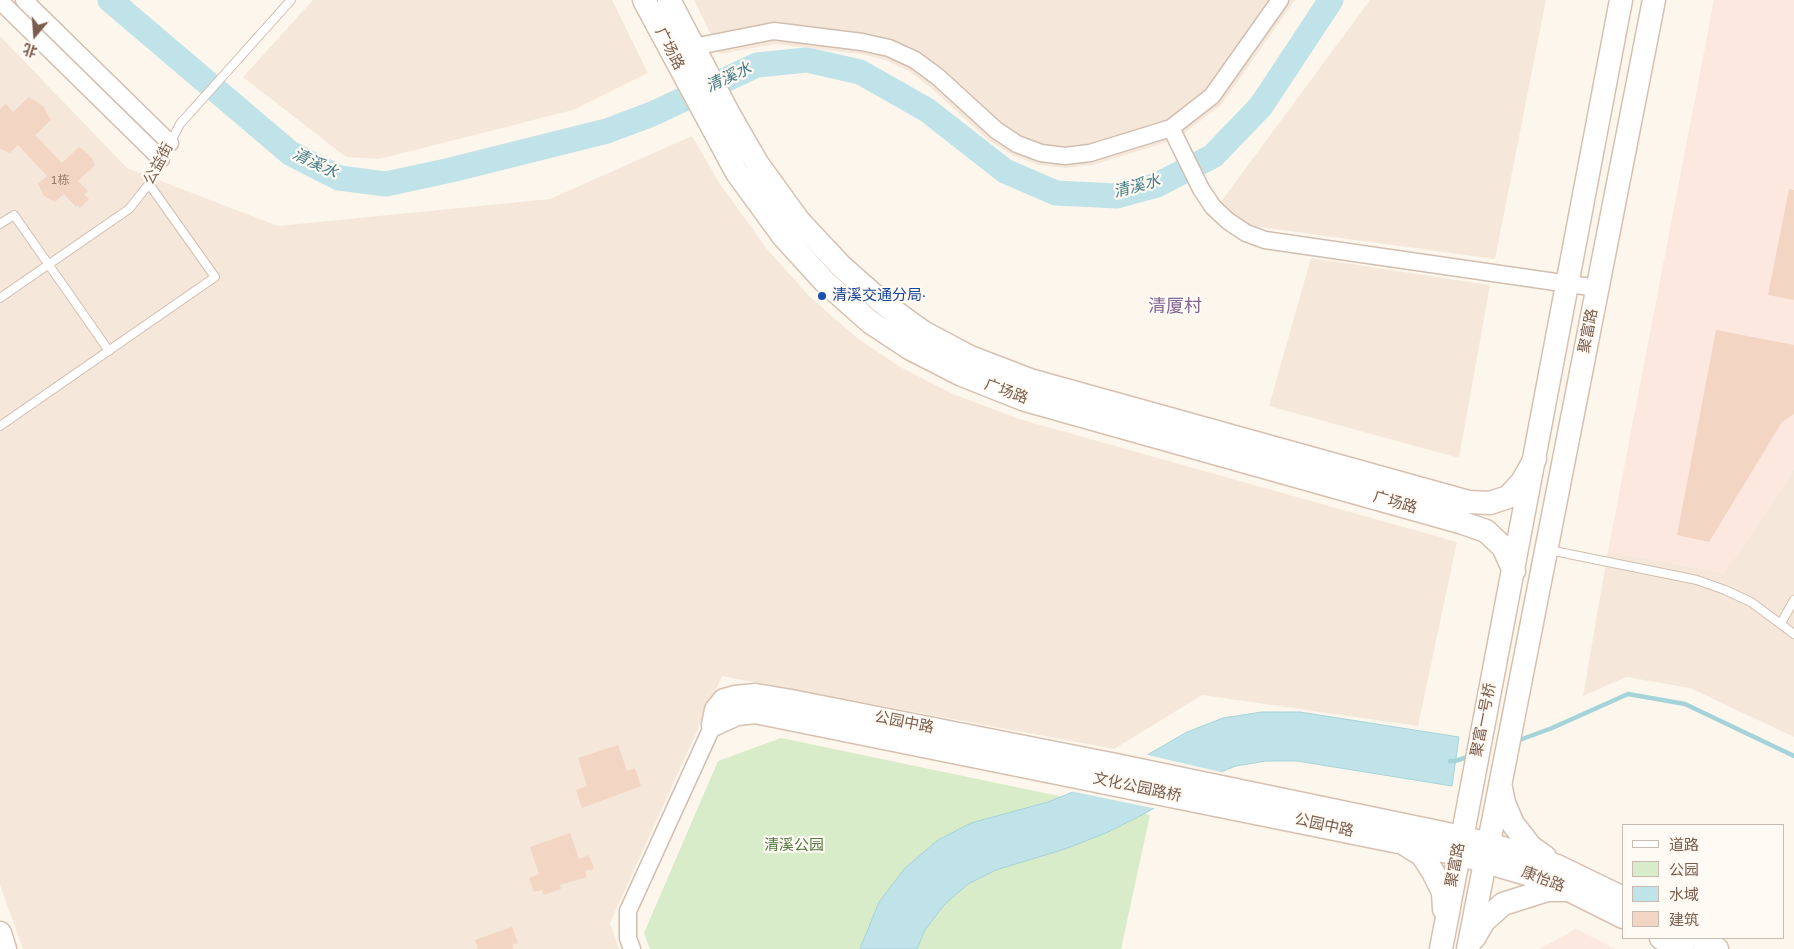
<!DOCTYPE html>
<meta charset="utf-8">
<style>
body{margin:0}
#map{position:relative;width:1794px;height:949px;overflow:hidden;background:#fdf6ec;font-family:"Varela Round","Noto Sans SC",sans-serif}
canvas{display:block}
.legend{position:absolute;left:1622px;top:824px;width:162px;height:115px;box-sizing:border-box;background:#fffaf3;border:1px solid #cabbb1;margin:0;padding:6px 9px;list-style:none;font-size:15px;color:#7a5c4d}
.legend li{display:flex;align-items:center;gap:10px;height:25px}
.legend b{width:25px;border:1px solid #cabbb1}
.north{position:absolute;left:10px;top:10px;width:50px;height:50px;-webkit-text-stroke:4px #fffaf3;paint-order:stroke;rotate:198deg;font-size:14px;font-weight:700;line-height:20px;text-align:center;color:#7a5c4d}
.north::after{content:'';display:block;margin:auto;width:18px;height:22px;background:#7a5c4d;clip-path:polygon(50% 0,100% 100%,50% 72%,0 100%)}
</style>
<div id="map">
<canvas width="1794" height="949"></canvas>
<ul class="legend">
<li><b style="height:6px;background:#fff"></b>道路</li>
<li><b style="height:14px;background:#d8ecc9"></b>公园</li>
<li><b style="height:14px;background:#bfe3e8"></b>水域</li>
<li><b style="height:14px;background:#f3d5c3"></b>建筑</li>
</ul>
<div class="north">北</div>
</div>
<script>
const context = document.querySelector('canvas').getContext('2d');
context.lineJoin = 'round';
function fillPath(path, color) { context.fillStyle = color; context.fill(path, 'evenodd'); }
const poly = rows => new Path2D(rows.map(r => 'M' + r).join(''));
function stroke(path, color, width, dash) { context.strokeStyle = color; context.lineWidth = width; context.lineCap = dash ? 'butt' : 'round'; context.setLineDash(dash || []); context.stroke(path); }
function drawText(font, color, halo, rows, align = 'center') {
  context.font = font + ' "Varela Round","Noto Sans SC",sans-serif'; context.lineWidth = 4.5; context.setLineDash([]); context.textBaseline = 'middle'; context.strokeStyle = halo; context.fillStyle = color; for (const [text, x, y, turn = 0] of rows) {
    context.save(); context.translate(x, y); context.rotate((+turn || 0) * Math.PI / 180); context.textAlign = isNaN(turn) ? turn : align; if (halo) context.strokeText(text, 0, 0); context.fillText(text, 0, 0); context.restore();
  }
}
const residential = poly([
 [313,0,612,0,648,73,573,110,379,159,346,157,243,77],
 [694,0,1295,0,1221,105,1177,139,1093,165,1065,168,1038,165,1012,155,988,140,930,87,909,71,885,60,860,54,775,44,720,54],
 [1370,0,1546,0,1495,259,1245,225,1220,203],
 [0,36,127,168,278,226,550,199,692,136,720,184,767,249,810,297,857,338,900,367,953,394,1019,419,1457,542,1418,726,1202,695,1114,749,722,676,610,923,619,949,23,949,0,885],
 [1311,258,1490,285,1459,458,1269,406],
 [1794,469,1794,737,1690,688,1626,677,1583,696,1608,551,1724,573]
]);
const commercial = poly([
 [1714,0,1794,0,1794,469,1724,573,1608,551],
 [1576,929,1616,949,1539,949]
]);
const green = poly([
 [781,738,1150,815,1121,949,650,949,644,933,718,761]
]);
const water = poly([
 [1262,712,1300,712,1459,737,1452,786,1297,761,1266,761,1236,766,1208,777,1144,814,1106,833,1065,849,996,870,968,884,944,905,925,930,917,949,860,949,879,902,905,868,938,840,971,823,1048,802,1085,787,1121,770,1187,732,1223,718,1262,712]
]);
const pier = poly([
 [1143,754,1225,773,1209,779,1157,809,1070,791,1119,768]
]);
const stream = poly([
 [1517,741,1552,728,1628,694,1685,704,1794,756],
 [1450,761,1455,761,1471,756]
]);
const river = poly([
 [110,0,290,153,339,178,386,184,451,170,607,131,652,114,757,65,807,60,860,72,927,110,1005,171,1056,193,1117,196,1157,185,1213,156,1261,106,1331,0]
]);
const building = poly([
 [29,97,43,106,51,120,35,135,62,163,79,147,87,153,93,160,95,165,78,181,88,191,84,194,89,199,80,208,78,205,76,207,64,194,55,202,44,196,38,184,47,176,18,145,10,153,0,149,0,109,6,104,13,112],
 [1789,189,1794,190,1794,300,1768,295],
 [1716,330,1794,345,1794,414,1782,422,1709,542,1677,535],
 [618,745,627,771,635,768,641,786,582,808,576,790,587,786,578,758],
 [570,833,579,859,589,855,594,869,585,871,587,877,560,885,561,889,544,895,542,890,534,892,529,878,539,874,530,847],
 [512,927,518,943,512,945,513,949,478,949,475,940]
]);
const lane = poly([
 [0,224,14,215,109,351],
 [0,298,129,209,149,184,180,124,291,0],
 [0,426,215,277,149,184],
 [1549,550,1697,580,1725,590,1751,602,1794,634],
 [1781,623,1794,600]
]);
const street = poly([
 [24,0,170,143],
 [0,1,161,159],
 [693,47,774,31,862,42,889,48,915,60,938,77,996,130,1017,144,1041,153,1065,156,1090,153,1171,128,1212,96,1280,0],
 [1171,128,1201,189,1213,207,1228,221,1246,233,1265,240,1597,288],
 [632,949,628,938,628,911,713,725]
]);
const secondary = poly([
 [644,0,737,173,783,236,825,282,870,322,911,349,962,375,1025,400,1463,523,1486,531,1503,547,1514,571],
 [669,0,730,116,757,163,799,221,842,267,884,304,923,332,970,357,1030,380,1469,502,1490,503,1508,497,1522,482,1535,459],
 [713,725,716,710,724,700,735,697,756,695,791,701,1111,764,1462,837,1514,851,1557,866,1623,898],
 [713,725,737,714,755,712,1458,854,1551,881,1623,917],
 [1501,788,1504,803,1513,824,1531,847,1545,857],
 [1406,845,1422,855,1433,872,1443,892,1444,909],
 [0,933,5,949],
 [1474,938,1484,921,1503,904,1547,890,1566,890],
 [1661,938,1682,949],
 [1697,938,1717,949],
 [1441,949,1621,0],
 [1468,949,1654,0]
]);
const markers = [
 [822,296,5,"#1a4fb4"]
];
const numberNames = [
 ["1栋",60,181]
];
const streetNames = [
 ["广场路",669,49,63],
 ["公益街",159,164,-62],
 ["聚富路",1589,331,-79],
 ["广场路",1006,392,20],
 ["广场路",1395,503,16],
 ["聚富一号桥",1484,720,-79],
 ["公园中路",904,723,11],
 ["文化公园路桥",1137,788,12],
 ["公园中路",1324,826,12],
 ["聚富路",1456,865,-79],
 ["康怡路",1543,880,21]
];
const transitNames = [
 ["清溪交通分局·",832,296]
];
const parkNames = [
 ["清溪公园",794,846]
];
const waterNames = [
 ["清溪水",729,78,-25],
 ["清溪水",315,164,26],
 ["清溪水",1137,187,-15]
];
const quarterNames = [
 ["清厦村",1175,307]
];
fillPath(residential, '#f5e8da');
fillPath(commercial, '#fde8e0');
fillPath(green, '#d8ecc9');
fillPath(water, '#bfe3e8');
stroke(water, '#a5d3da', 1);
fillPath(pier, '#fdf6ec');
stroke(stream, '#a5d3da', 4.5);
stroke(river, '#bfe3e8', 25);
fillPath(building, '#f3d5c3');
stroke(lane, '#d1beb0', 10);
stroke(street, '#d1beb0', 19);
stroke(secondary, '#d6c0b0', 25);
stroke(lane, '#fff', 8);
stroke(street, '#fff', 16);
stroke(secondary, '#fff', 22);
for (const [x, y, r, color] of markers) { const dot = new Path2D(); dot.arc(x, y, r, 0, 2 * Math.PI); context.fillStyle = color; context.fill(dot); stroke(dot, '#fffaf3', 2); }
drawText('12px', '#987a6a', null, numberNames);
drawText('15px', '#7a5c4d', '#fffaf3', streetNames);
drawText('15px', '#164399', '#fffaf3', transitNames, 'left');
drawText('15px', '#537a41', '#fffaf3', parkNames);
drawText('italic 16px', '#437c86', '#fffaf3', waterNames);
drawText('18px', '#846695', '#fffaf3', quarterNames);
</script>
